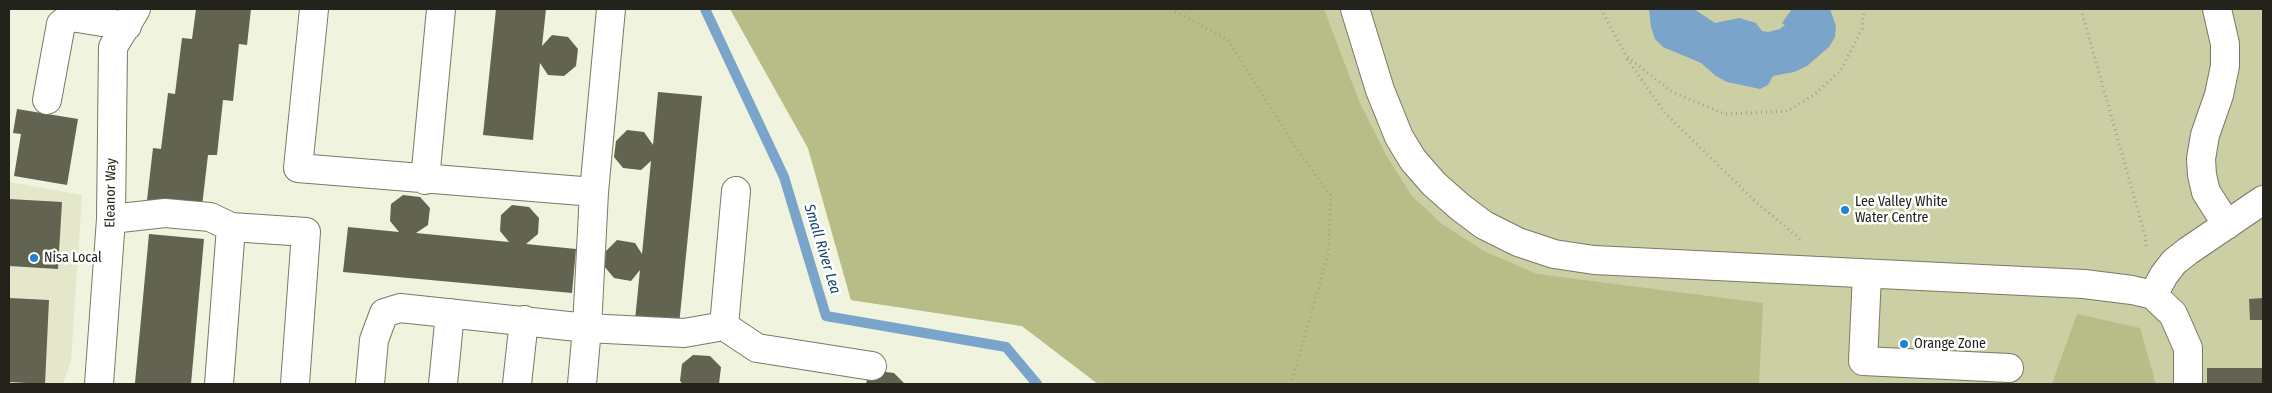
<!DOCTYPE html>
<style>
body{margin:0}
#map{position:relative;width:2272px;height:393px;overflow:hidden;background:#f0f3dd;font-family:"Fira Sans Condensed",sans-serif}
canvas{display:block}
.frame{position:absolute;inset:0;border:10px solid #23231b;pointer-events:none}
</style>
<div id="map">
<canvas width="2272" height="393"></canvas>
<div class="frame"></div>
</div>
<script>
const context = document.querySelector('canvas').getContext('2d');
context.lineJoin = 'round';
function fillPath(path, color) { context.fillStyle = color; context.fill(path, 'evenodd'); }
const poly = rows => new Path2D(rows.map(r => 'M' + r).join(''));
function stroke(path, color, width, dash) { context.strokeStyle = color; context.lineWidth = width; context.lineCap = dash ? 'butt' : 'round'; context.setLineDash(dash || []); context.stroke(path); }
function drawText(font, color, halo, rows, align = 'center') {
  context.font = font + ' "Fira Sans Condensed",sans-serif'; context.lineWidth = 5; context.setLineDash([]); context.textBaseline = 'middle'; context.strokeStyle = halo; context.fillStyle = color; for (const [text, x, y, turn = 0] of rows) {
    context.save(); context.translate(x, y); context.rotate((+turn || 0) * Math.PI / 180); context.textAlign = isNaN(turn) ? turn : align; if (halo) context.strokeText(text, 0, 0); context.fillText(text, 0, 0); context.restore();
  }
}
const built = poly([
 [9,182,82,195,71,360,63,384,9,384]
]);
const green = poly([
 [730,9,2263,9,2263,384,1098,384,1022,326,851,300,808,148]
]);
const forest = poly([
 [730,9,1324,9,1359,101,1386,155,1412,196,1442,224,1484,251,1537,274,1763,303,1759,384,1098,384,1022,326,851,300,808,148],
 [2077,314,2140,328,2156,384,2052,384]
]);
const water = poly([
 [1649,9,1694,9,1715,23,1739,18,1756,23,1762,31,1768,32,1780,29,1785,25,1782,23,1792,9,1830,9,1836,26,1835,37,1829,47,1807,66,1794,72,1773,76,1768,85,1760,89,1727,82,1716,76,1701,63,1663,47,1655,39,1651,27]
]);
const stream = poly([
 [705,9,784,177,826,316,1006,347,1037,384]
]);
const building = poly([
 [196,9,251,9,247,45,239,44,233,101,223,100,217,155,208,155,202,206,147,200,153,148,161,149,168,93,175,94,182,38,192,39],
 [496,9,546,9,542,46,552,35,568,37,578,49,576,66,564,76,548,75,540,63,533,140,483,135],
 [658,92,702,96,679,325,635,320,640,270,631,281,614,278,604,266,606,251,617,240,635,243,642,254,651,161,641,170,623,168,614,157,616,141,627,130,644,132,653,145],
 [17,109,78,119,67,185,14,176,21,134,13,133],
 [403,195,420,197,430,208,428,225,416,233,509,242,500,231,501,215,512,205,529,207,539,218,538,234,526,244,576,249,572,293,343,272,348,227,399,232,390,221,391,204],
 [9,199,62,202,58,269,9,266],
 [149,234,204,239,191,384,135,383],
 [9,298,49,300,45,384,9,382],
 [2263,298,2263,320,2250,320,2249,299],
 [693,355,710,356,721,367,719,384,683,384,680,381,682,364],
 [2207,368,2263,368,2263,384,2207,384],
 [878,371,894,373,905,384,866,384,867,380]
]);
const path = poly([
 [1171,9,1228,40,1299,152,1331,196,1328,255,1291,384],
 [1601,9,1626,56,1674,93,1725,114,1788,111,1815,94,1841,70,1862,29,1864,9],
 [2081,9,2145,235,2146,247],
 [1627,59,1665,113,1755,201,1800,239]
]);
const minor = poly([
 [314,9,298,168,594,192],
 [1355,9,1380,90,1399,137,1413,160,1434,184,1460,207,1484,225,1518,242,1554,254,1594,260,2084,284,2132,290,2153,295,2173,314,2188,348,2188,384],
 [2217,9,2225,44,2225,66,2219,95,2205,135,2201,159,2202,175,2206,192,2227,225],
 [47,100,61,24,71,17,127,26],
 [425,180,441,9],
 [111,219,165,213,210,217,231,227,219,384],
 [231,227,306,232,295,384],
 [1867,275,1863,361,2009,368],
 [2153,295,2164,275,2174,262,2188,251,2263,200],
 [724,326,757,348,872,366],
 [99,384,111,219,113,47,136,9],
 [370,384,374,340,384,313,400,308,587,328,684,333,724,326,736,191],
 [443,384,450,313],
 [517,384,524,320],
 [582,384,587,328,594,192,611,9]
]);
const markers = [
 [1845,210,5,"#1d85cf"],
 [34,258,5,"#1d85cf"],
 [1904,344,5,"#1d85cf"]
];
const streetNames = [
 ["Eleanor Way",111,193,-89]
];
const poiNames = [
 ["Lee Valley White",1855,202],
 ["Water Centre",1855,218],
 ["Nisa Local",44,258],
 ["Orange Zone",1914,344]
];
const waterNames = [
 ["Small River Lea",822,249,73]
];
fillPath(built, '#e4e7ca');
fillPath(green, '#cbcfa3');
fillPath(forest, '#b8bc87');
fillPath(water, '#7aa4c9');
stroke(stream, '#7aa4c9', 10);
fillPath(building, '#626351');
stroke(minor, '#787966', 30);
stroke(path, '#9fa190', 3, [1, 4]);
stroke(minor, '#fff', 28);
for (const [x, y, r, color] of markers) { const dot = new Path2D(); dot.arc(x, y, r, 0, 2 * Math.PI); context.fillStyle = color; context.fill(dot); stroke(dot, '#fff', 2); }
drawText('14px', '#23231b', '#fff', streetNames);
drawText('14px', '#23231b', '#fff', poiNames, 'left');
drawText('italic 15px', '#17466c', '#fff', waterNames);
</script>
